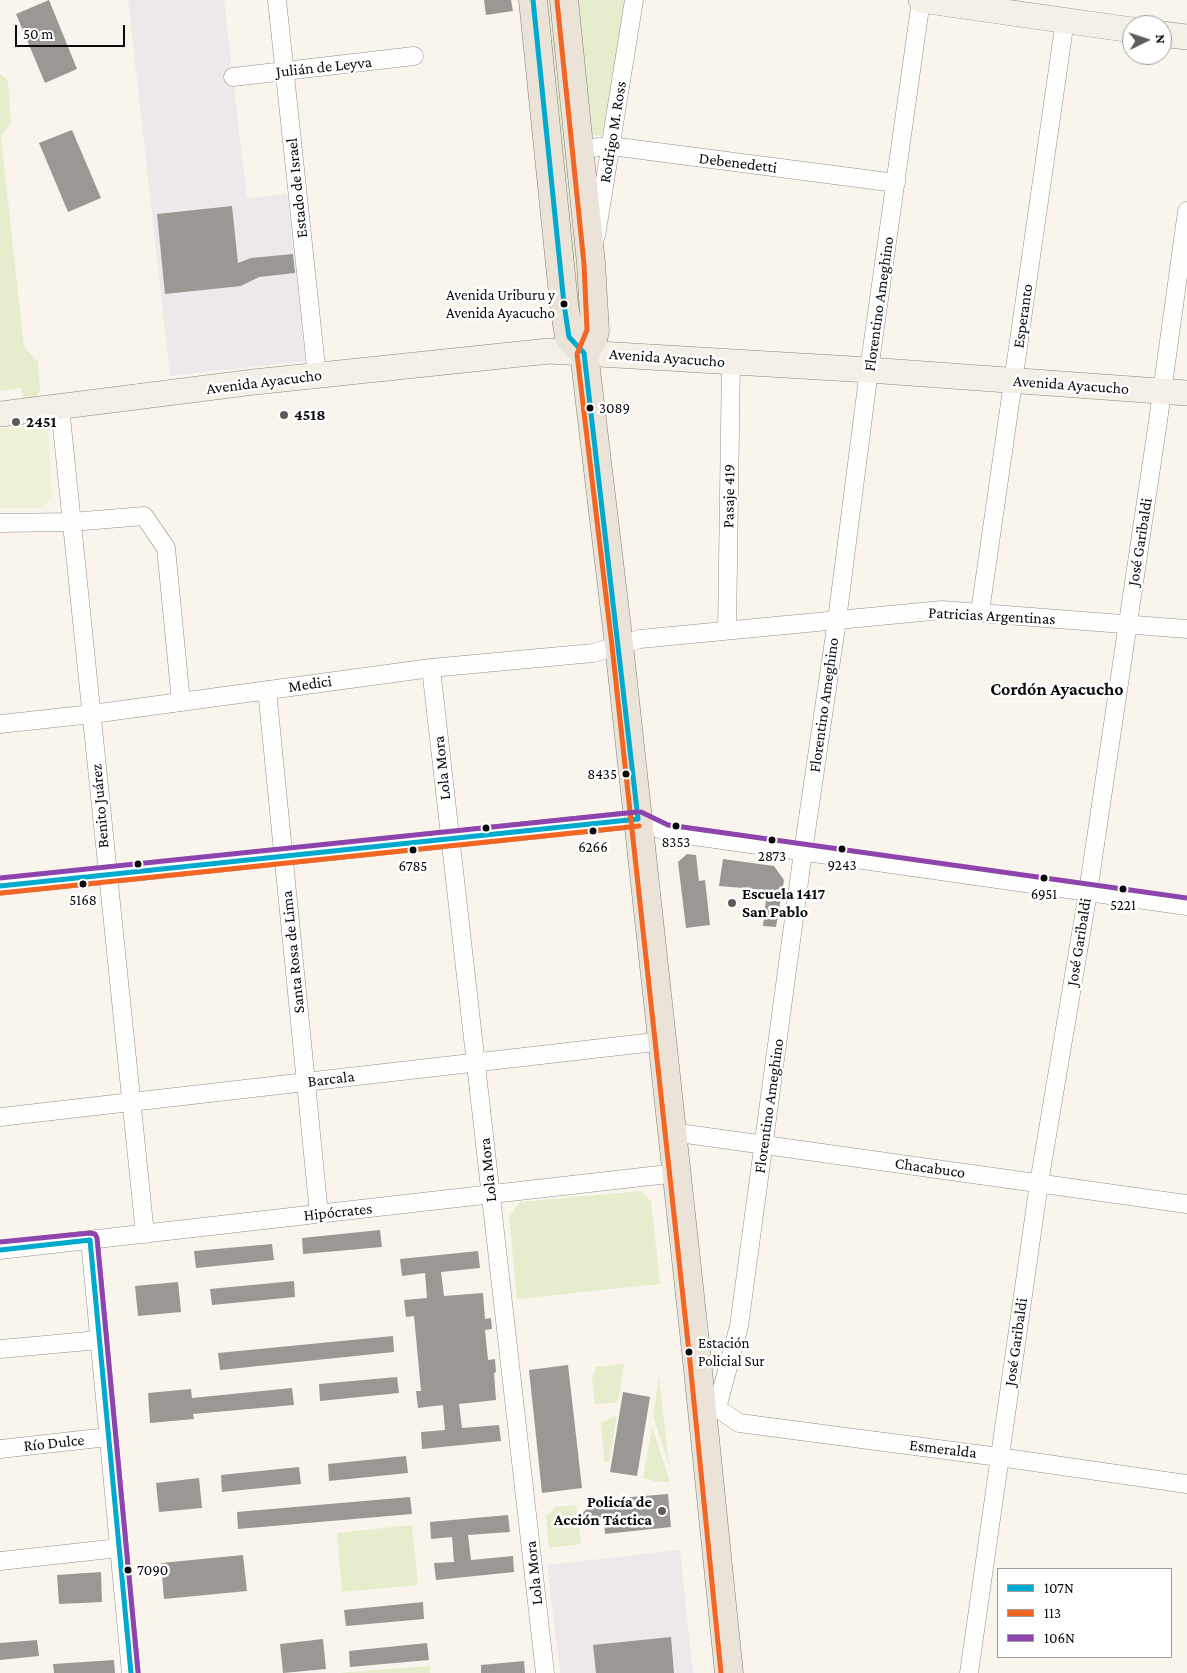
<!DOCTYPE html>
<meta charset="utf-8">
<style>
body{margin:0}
#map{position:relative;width:1187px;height:1673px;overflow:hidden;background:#f9f5ec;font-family:"Crimson Pro",serif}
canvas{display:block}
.legend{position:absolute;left:997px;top:1568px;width:175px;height:90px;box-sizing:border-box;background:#fff;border:1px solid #9d9d9d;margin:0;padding:6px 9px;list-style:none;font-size:15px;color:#0a0a0a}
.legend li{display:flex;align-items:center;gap:10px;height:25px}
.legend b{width:25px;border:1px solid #9d9d9d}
.north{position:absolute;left:1122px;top:15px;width:50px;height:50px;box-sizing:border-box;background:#fff;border:1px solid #9d9d9d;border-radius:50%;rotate:86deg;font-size:14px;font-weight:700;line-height:20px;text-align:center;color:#0a0a0a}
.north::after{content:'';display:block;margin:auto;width:18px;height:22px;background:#5e5c59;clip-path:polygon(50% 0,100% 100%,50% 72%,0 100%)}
.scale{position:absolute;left:15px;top:25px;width:110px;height:22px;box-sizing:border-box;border:2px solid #0a0a0a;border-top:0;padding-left:6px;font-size:15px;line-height:18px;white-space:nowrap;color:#0a0a0a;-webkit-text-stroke:4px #fff;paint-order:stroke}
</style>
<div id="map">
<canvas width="1187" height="1673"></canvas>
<ul class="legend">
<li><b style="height:6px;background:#00a9ce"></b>107N</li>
<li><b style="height:6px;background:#f26522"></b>113</li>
<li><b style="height:6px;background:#8e44ad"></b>106N</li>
</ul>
<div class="north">N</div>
<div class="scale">50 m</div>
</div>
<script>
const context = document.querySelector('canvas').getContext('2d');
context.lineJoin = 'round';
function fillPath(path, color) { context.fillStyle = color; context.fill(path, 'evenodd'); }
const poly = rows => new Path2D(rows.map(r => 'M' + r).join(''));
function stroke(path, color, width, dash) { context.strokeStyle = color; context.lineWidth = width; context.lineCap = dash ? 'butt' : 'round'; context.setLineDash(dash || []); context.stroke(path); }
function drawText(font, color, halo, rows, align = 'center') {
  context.font = font + ' "Crimson Pro",serif'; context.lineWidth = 5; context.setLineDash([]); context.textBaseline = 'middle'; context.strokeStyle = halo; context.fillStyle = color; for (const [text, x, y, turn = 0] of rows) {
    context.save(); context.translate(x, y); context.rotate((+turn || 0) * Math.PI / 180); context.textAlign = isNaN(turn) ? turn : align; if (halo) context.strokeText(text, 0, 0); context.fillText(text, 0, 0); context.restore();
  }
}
const industrial = poly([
 [128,0,224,0,247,198,287,194,306,361,170,376],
 [680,1550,693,1673,560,1673,547,1565]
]);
const green = poly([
 [543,0,557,0,589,315,579,327],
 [577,0,627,0,605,130,602,135,598,136,592,134,587,128],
 [0,74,8,80,11,123,1,137,24,347,38,362,40,391,35,398,23,399,21,388,0,391],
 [641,1191,651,1201,660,1284,517,1299,509,1217,520,1202],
 [624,1364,619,1397,615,1403,595,1404,592,1380,596,1367],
 [659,1377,669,1465,653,1416],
 [617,1416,609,1462,604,1461,601,1422],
 [652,1427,670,1482,658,1482,643,1478],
 [576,1505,581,1544,549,1548,546,1516,555,1507],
 [412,1525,418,1585,342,1592,337,1533],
 [430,1666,430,1673,341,1673,348,1672]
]);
const pitch = poly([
 [48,425,52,497,42,508,0,508,0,428]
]);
const building = poly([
 [49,0,77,69,45,83,16,14],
 [484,0,511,0,513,11,486,15],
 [72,130,101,198,68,212,39,143],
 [232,206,238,263,251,258,293,254,295,273,259,277,241,286,165,294,157,214],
 [687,854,696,855,699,881,705,880,710,925,686,928,678,862],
 [723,859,774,866,784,880,776,927,763,926,767,890,719,886],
 [380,1230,382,1247,303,1254,302,1238],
 [272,1244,274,1260,196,1268,194,1251],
 [478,1251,480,1268,441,1272,444,1296,483,1293,485,1319,491,1318,492,1329,485,1330,488,1360,495,1359,496,1372,494,1373,496,1400,459,1404,462,1428,499,1425,501,1441,422,1449,421,1432,445,1430,443,1405,418,1408,416,1391,421,1391,414,1316,406,1317,404,1300,427,1298,425,1273,402,1276,400,1259],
 [294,1281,295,1297,212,1305,210,1289],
 [178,1282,181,1312,138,1316,135,1286],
 [393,1336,394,1352,220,1370,218,1353],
 [568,1365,582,1488,542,1493,529,1370],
 [397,1377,399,1393,320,1401,319,1384],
 [292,1388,294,1405,193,1414,194,1419,150,1423,148,1393,191,1389,192,1398],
 [623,1392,650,1397,637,1476,610,1472],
 [406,1456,408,1473,329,1481,328,1464],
 [299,1467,301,1484,222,1492,221,1475],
 [199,1478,202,1508,159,1512,156,1483],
 [668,1494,671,1527,605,1534,604,1521,584,1523,583,1513,594,1500],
 [410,1497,412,1514,238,1529,237,1512],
 [508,1515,510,1532,468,1535,471,1560,513,1556,514,1572,436,1580,434,1563,454,1562,452,1537,431,1539,430,1522],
 [243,1555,247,1591,164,1599,161,1563],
 [101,1572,102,1602,59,1604,57,1575],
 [423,1602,424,1619,346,1626,344,1610],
 [671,1637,674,1673,596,1673,593,1645],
 [323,1639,326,1669,283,1673,280,1644],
 [37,1640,39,1656,0,1660,0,1643],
 [427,1643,429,1660,350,1667,349,1651],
 [114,1660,115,1673,54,1673,53,1664],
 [524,1661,525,1673,481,1673,481,1665]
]);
const street = poly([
 [277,0,317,376],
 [233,77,414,56],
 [580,149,611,146,896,183],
 [596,236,634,0],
 [60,407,145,1234],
 [0,523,72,522,144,516,166,548,181,702],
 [980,612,1065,20],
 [727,630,731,362],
 [431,668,545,1673],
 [267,690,319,1214],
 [0,724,92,714,431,668,593,653,640,639,942,610,1187,629],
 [0,886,638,819,666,832,1187,906],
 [0,1117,663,1041],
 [672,1132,1187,1204],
 [90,1240,131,1673],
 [0,1250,677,1173],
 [0,1349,99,1340],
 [717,1408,739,1326,803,852,837,620,869,370,921,0],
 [706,1410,717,1408,739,1423,999,1457,1187,1484],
 [0,1449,108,1437],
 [0,1561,119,1548],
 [969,1673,1039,1183,1088,892,1158,421,1187,211]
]);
const secondary = poly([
 [921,0,1132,30],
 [1162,34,1187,37],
 [0,414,254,382,549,351,869,370,1187,393]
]);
const primary = poly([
 [533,0,564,304,569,337,584,353],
 [564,0,591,263,595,331,593,339,584,353,619,645,696,1351,729,1673]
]);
const bus1 = poly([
 [533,0,564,304,569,337,584,353,638,819],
 [0,886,638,819],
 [0,1250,90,1240,131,1673]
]);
const bus2 = poly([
 [557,1,584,264,587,330,577,354,612,646,689,1352,721,1673],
 [1,893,639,826]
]);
const bus3 = poly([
 [641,812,668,825,1187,898],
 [0,878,637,812],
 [0,1242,90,1233,95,1234,97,1238,138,1672]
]);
const markers = [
 [564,304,4.5,"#0a0a0a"],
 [590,408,4.5,"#0a0a0a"],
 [284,415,5,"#5e5c59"],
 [16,422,5,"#5e5c59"],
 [626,774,4.5,"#0a0a0a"],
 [676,826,4.5,"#0a0a0a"],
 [486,828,4.5,"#0a0a0a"],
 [593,831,4.5,"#0a0a0a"],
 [772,840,4.5,"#0a0a0a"],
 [842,849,4.5,"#0a0a0a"],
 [413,850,4.5,"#0a0a0a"],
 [138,864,4.5,"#0a0a0a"],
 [1044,878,4.5,"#0a0a0a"],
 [83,884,4.5,"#0a0a0a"],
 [1123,889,4.5,"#0a0a0a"],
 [732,903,5,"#5e5c59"],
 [689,1352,4.5,"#0a0a0a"],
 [662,1511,5,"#5e5c59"],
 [128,1570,4.5,"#0a0a0a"]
];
const busNames = [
 ["Avenida Uriburu y",555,295,"right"],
 ["Avenida Ayacucho",555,313,"right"],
 ["3089",599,408,"left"],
 ["8435",617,774,"right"],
 ["8353",676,842],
 ["6266",593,847],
 ["2873",772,856],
 ["9243",842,865],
 ["6785",413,866],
 ["6951",1044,894],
 ["5168",83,900],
 ["5221",1123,905],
 ["Estación",698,1343,"left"],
 ["Policial Sur",698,1361,"left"],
 ["7090",137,1570,"left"]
];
const streetNames = [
 ["Julián de Leyva",324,67,-6],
 ["Rodrigo M. Ross",613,132,-81],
 ["Debenedetti",738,163,7],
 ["Estado de Israel",297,188,-96],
 ["Florentino Ameghino",879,304,-82],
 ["Esperanto",1023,316,-82],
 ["Avenida Ayacucho",667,358,4],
 ["Avenida Ayacucho",264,382,-7],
 ["Avenida Ayacucho",1071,385,4],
 ["Pasaje 419",729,496,-89],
 ["José Garibaldi",1140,542,-81],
 ["Patricias Argentinas",992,616,3],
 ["Medici",310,684,-8],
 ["Florentino Ameghino",824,705,-82],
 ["Lola Mora",442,768,-96],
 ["Benito Juárez",100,806,-95],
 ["José Garibaldi",1079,942,-81],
 ["Santa Rosa de Lima",293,952,-96],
 ["Barcala",331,1079,-7],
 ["Florentino Ameghino",769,1106,-82],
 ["Chacabuco",930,1168,8],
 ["Lola Mora",488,1170,-96],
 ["Hipócrates",338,1212,-6],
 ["José Garibaldi",1016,1342,-82],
 ["Río Dulce",54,1443,-6],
 ["Esmeralda",943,1449,7],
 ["Lola Mora",534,1573,-96]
];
const poiNames = [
 ["4518",294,415],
 ["2451",26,422],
 ["Escuela 1417",742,894],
 ["San Pablo",742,912],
 ["Policía de",652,1502,"right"],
 ["Acción Táctica",652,1520,"right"]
];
const neighbourhoodNames = [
 ["Cordón Ayacucho",1057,689]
];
fillPath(industrial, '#efe8ea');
fillPath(green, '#e5edcc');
fillPath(pitch, '#eef1d6');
fillPath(building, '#9b9893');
stroke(street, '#92908c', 19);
stroke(secondary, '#888682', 26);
stroke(primary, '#7f7d79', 29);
stroke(street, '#fefefc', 18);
stroke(secondary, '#f4f0e7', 25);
stroke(primary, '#ebe3d7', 28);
stroke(bus1, '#00a9ce', 5);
stroke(bus2, '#f26522', 5);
stroke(bus3, '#8e44ad', 5);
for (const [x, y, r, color] of markers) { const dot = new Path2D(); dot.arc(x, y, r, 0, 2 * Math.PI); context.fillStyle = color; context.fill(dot); stroke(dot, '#fff', 2); }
drawText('15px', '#0a0a0a', '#fff', busNames);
drawText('16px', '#0a0a0a', '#fff', streetNames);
drawText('bold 16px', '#0a0a0a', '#fff', poiNames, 'left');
drawText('bold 18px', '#0a0a0a', '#fff', neighbourhoodNames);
</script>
